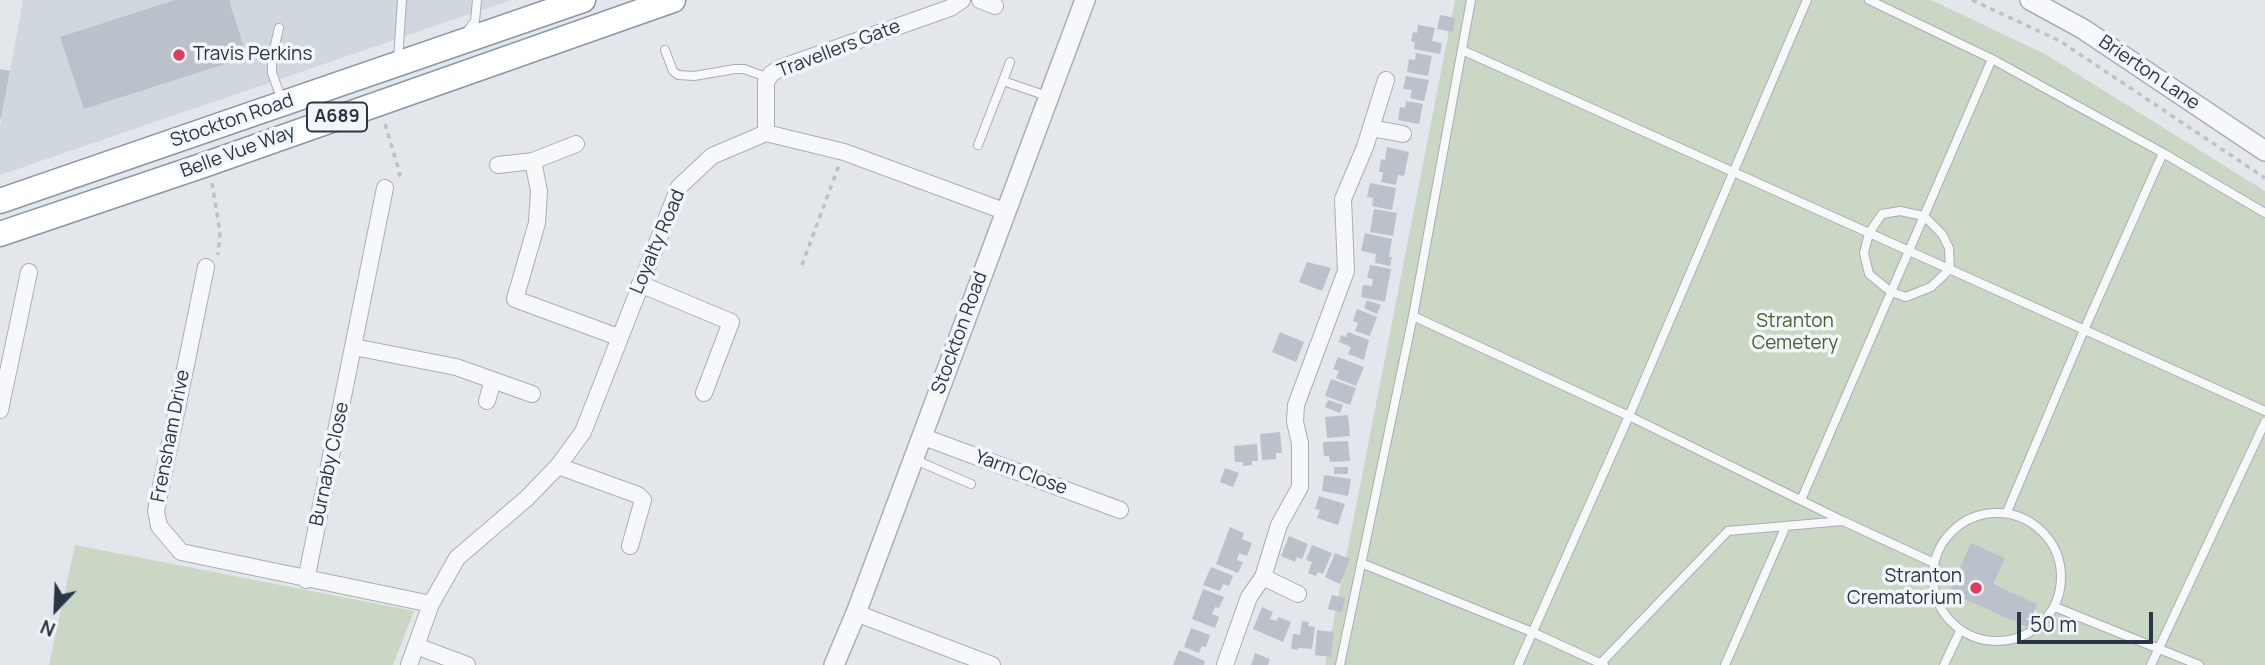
<!DOCTYPE html>
<style>
body{margin:0}
#map{position:relative;width:2265px;height:665px;overflow:hidden;background:#e3e7ec;font-family:Manrope,sans-serif}
canvas{display:block}
.north{position:absolute;left:21px;top:574px;width:70px;height:70px;-webkit-text-stroke:5px #f3f6f9;paint-order:stroke;rotate:203deg;font-size:19px;font-weight:700;line-height:28px;text-align:center;color:#293647}
.north::after{content:'';display:block;margin:auto;width:24px;height:32px;background:#293647;clip-path:polygon(50% 0,100% 100%,50% 72%,0 100%)}
.scale{position:absolute;left:2017px;top:612px;width:136px;height:32px;box-sizing:border-box;border:4px solid #293647;border-top:0;padding-left:9px;font-size:21px;line-height:24px;white-space:nowrap;color:#293647;-webkit-text-stroke:5px #f3f6f9;paint-order:stroke}
</style>
<div id="map">
<canvas width="2265" height="665"></canvas>
<div class="north">N</div>
<div class="scale">50 m</div>
</div>
<script>
const context = document.querySelector('canvas').getContext('2d');
context.lineJoin = 'round';
function fillPath(path, color) { context.fillStyle = color; context.fill(path, 'evenodd'); }
const poly = rows => new Path2D(rows.map(r => 'M' + r).join(''));
function stroke(path, color, width, dash) { context.strokeStyle = color; context.lineWidth = width; context.lineCap = dash ? 'butt' : 'round'; context.setLineDash(dash || []); context.stroke(path); }
function drawText(font, color, halo, rows, align = 'center') {
  context.font = font + ' Manrope,sans-serif'; context.lineWidth = 7; context.setLineDash([]); context.textBaseline = 'middle'; context.strokeStyle = halo; context.fillStyle = color; for (const [text, x, y, turn = 0] of rows) {
    context.save(); context.translate(x, y); context.rotate((+turn || 0) * Math.PI / 180); context.textAlign = isNaN(turn) ? turn : align; if (halo) context.strokeText(text, 0, 0); context.fillText(text, 0, 0); context.restore();
  }
}
const built = poly([
 [23,0,511,0,0,175,0,127]
]);
const green = poly([
 [1455,0,1931,0,2045,54,2265,191,2265,665,1325,665],
 [75,545,414,611,393,665,49,665]
]);
const building = poly([
 [175,0,229,0,247,57,84,109,60,37],
 [1440,15,1455,18,1453,32,1437,29],
 [1418,25,1435,28,1432,41,1442,43,1440,54,1414,49,1415,42,1411,41,1413,32,1417,33],
 [1416,53,1432,56,1428,76,1407,72,1409,59,1415,60],
 [0,69,10,71,1,119,0,119],
 [1406,76,1429,80,1424,101,1410,98,1412,90,1403,89],
 [1406,101,1423,104,1419,124,1398,120,1400,107,1405,108],
 [1387,147,1409,152,1404,176,1398,175,1396,185,1381,182,1383,172,1379,172,1381,159,1385,160],
 [1370,183,1396,188,1392,210,1372,206,1373,198,1367,197],
 [1374,209,1397,213,1393,236,1370,232],
 [1365,233,1392,239,1389,257,1392,257,1390,266,1375,263,1376,254,1361,251],
 [1307,262,1331,268,1322,291,1299,282],
 [1370,265,1391,269,1385,302,1361,297,1363,285,1372,286,1373,279,1367,278],
 [1367,300,1381,305,1377,314,1364,308],
 [1357,309,1377,317,1370,336,1355,331,1358,323,1353,321],
 [1280,332,1304,342,1296,362,1272,352],
 [1348,332,1369,340,1364,360,1348,354,1351,347,1339,342,1341,335,1346,337],
 [1338,357,1364,367,1356,386,1336,378,1339,371,1333,369],
 [1331,379,1356,388,1350,405,1325,396],
 [1328,400,1343,405,1340,413,1325,407],
 [1348,415,1350,436,1327,438,1325,417],
 [1280,432,1282,453,1276,453,1276,459,1262,460,1260,434],
 [1348,441,1350,461,1330,462,1329,456,1324,456,1323,442],
 [1257,444,1258,461,1252,461,1252,465,1243,466,1243,462,1235,462,1234,446],
 [1334,467,1348,467,1348,474,1334,474],
 [1225,468,1239,473,1233,487,1220,482],
 [1324,475,1351,479,1348,496,1322,491],
 [1319,496,1345,504,1338,525,1317,518,1320,510,1315,509],
 [1230,527,1244,533,1242,539,1252,543,1247,556,1239,553,1237,560,1243,562,1238,573,1216,564],
 [1289,536,1308,544,1302,559,1297,557,1295,562,1281,556],
 [1971,543,2005,558,1993,584,2037,604,2027,627,1949,592],
 [1312,545,1332,553,1323,574,1318,572,1316,576,1308,573,1312,562,1306,560],
 [1335,553,1350,559,1340,584,1325,577],
 [1211,567,1233,576,1229,586,1223,584,1220,591,1203,585],
 [1203,589,1224,597,1219,608,1215,607,1212,614,1219,617,1215,628,1192,619],
 [1332,595,1345,598,1342,612,1328,609],
 [1262,607,1273,612,1270,619,1277,621,1278,617,1291,622,1283,642,1253,629],
 [1302,621,1309,622,1308,626,1315,627,1312,649,1298,648,1298,650,1291,649,1293,634,1300,635],
 [1191,628,1210,635,1206,647,1202,646,1199,653,1184,647],
 [1317,630,1334,632,1331,657,1315,655],
 [1179,650,1205,661,1204,665,1173,665],
 [1255,653,1270,659,1268,665,1251,665]
]);
const path = poly([
 [1972,0,2060,41,2265,178],
 [385,124,400,174,397,176],
 [212,183,220,232,218,255],
 [802,265,839,165]
]);
const service = poly([
 [1869,0,1992,59,2163,153,2265,213],
 [279,28,272,58,272,73,282,100],
 [465,34,475,21,477,0],
 [665,50,673,71,678,75,694,76,735,69,744,69,769,78],
 [1462,50,2265,411],
 [398,60,402,0],
 [1003,81,1010,62],
 [978,145,1003,81,1047,96],
 [1900,211,1924,216,1942,234,1949,248,1950,269,1931,287,1906,297,1891,292,1869,274,1864,253,1869,233,1882,214,1900,211],
 [1413,316,1629,416,1843,521],
 [913,459,971,484],
 [1801,500,1992,59],
 [2007,512,2084,330,2163,153],
 '1933 577a64 64 0 1 1 128 0a64 64 0 1 1-128 0Z',
 [1361,563,1532,632,1604,665],
 [2055,607,2199,665],
 [1340,665,1413,316,1471,0],
 [1518,665,1629,416,1807,0],
 [1599,665,1728,531,1843,521,1934,563],
 [1725,665,1786,526],
 [1944,665,1960,631],
 [2151,665,2265,422]
]);
const minor = poly([
 [980,0,995,6],
 [1371,128,1403,134],
 [766,133,766,82,771,74,780,68,950,8,962,0],
 [533,161,539,191,537,223,515,299,618,337],
 [498,165,533,161,576,144],
 [206,267,156,511,159,526,181,552,431,604],
 [640,284,731,322,704,393],
 [354,347,456,367,532,394],
 [487,401,493,380],
 [0,410,29,272],
 [921,436,1120,510],
 [558,466,638,495,643,500,630,546],
 [1263,577,1298,594],
 [306,580,385,188],
 [856,613,992,665],
 [416,646,467,665],
 [409,665,431,604,457,558,527,498,558,466,583,432,679,187,712,156,766,133,844,152,1004,211],
 [1225,665,1249,597,1263,577,1279,525,1300,487,1300,443,1295,422,1296,405,1346,271,1343,199,1365,147,1386,80]
]);
const tertiary = poly([
 [2030,0,2083,29,2265,151],
 [834,665,856,613,1085,0]
]);
const trunk = poly([
 [0,201,583,0],
 [0,234,204,165,673,0]
]);
const markers = [
 [179,55,7,"#db3f60"],
 [1976,588,7,"#db3f60"]
];
const shields = [
 [337,117,60]
];
const shieldNames = [
 ["A689",337,117]
];
const streetNames = [
 ["Travellers Gate",839,49,-21],
 ["Brierton Lane",2149,73,34],
 ["Stockton Road",232,121,-19],
 ["Belle Vue Way",238,152,-20],
 ["Loyalty Road",658,242,-67],
 ["Stockton Road",960,333,-70],
 ["Frensham Drive",171,436,-79],
 ["Burnaby Close",330,464,-78],
 ["Yarm Close",1021,473,20]
];
const poiNames = [
 ["Travis Perkins",193,55],
 ["Stranton",1962,577,"right"],
 ["Crematorium",1962,599,"right"]
];
const parkNames = [
 ["Stranton",1795,322],
 ["Cemetery",1795,344]
];
fillPath(built, '#d1d7df');
fillPath(green, '#cad7c4');
fillPath(building, '#bac1cb');
stroke(service, '#a7aeb7', 10);
stroke(minor, '#a7aeb7', 18);
stroke(tertiary, '#a7aeb7', 22);
stroke(trunk, '#8996a5', 27);
stroke(path, '#bdc2c8', 3.5, [5, 5]);
stroke(service, '#f7f8fa', 8);
stroke(minor, '#f7f8fa', 16);
stroke(tertiary, '#f7f8fa', 19);
stroke(trunk, '#fff', 24);
for (const [x, y, r, color] of markers) { const dot = new Path2D(); dot.arc(x, y, r, 0, 2 * Math.PI); context.fillStyle = color; context.fill(dot); stroke(dot, '#f3f6f9', 2.5); }
for (const [x, y, w] of shields) { const box = new Path2D(); box.roundRect(x - w / 2, y - 14.5, w, 29, 5); context.fillStyle = '#f3f6f9'; context.fill(box); stroke(box, '#293647', 2); }
drawText('bold 18px', '#293647', null, shieldNames);
drawText('19px', '#293647', '#f3f6f9', streetNames);
drawText('19px', '#293647', '#f3f6f9', poiNames, 'left');
drawText('19px', '#416435', '#f3f6f9', parkNames);
</script>
